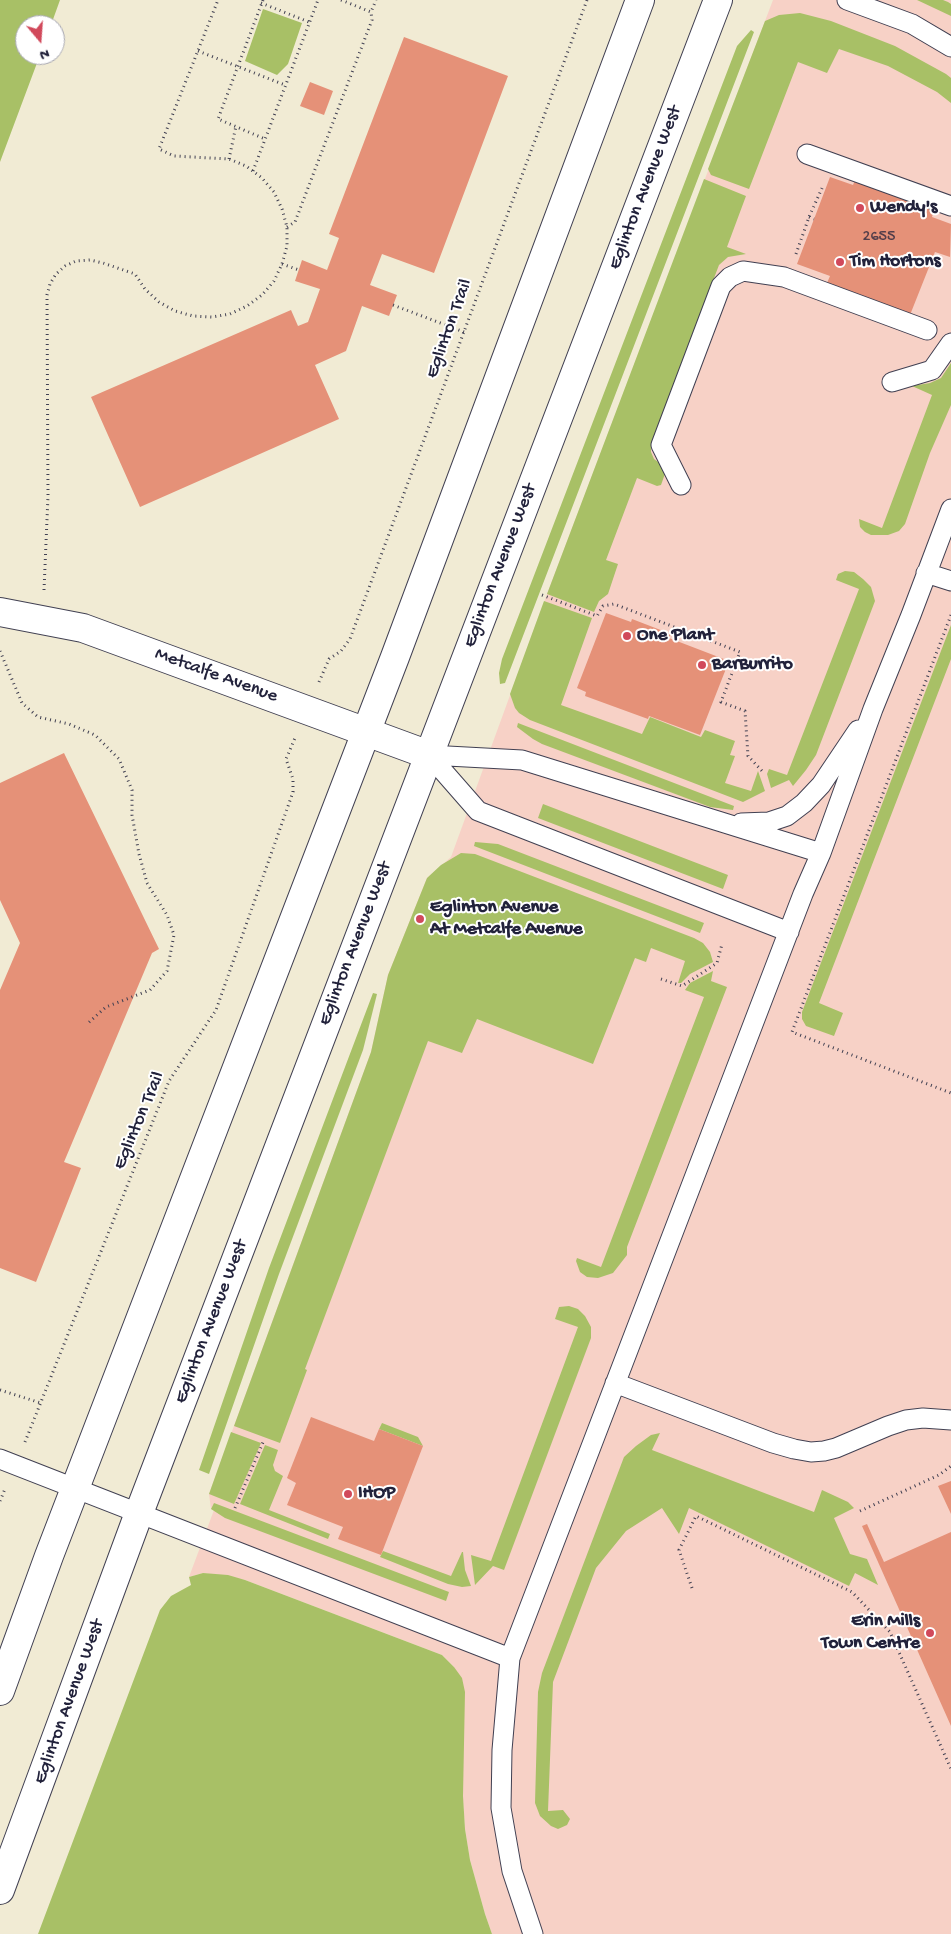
<!DOCTYPE html>
<style>
body{margin:0}
#map{position:relative;width:951px;height:1934px;overflow:hidden;background:#f1ebd4;font-family:"Gochi Hand",sans-serif}
canvas{display:block}
.north{position:absolute;left:15px;top:15px;width:50px;height:50px;box-sizing:border-box;background:#fff;border:1px solid #a7a7b1;border-radius:50%;rotate:162deg;font-size:14px;font-weight:700;line-height:20px;text-align:center;color:#22223b}
.north::after{content:'';display:block;margin:auto;width:18px;height:22px;background:#d1495b;clip-path:polygon(50% 0,100% 100%,50% 72%,0 100%)}
</style>
<div id="map">
<canvas width="951" height="1934"></canvas>
<div class="north">N</div>
</div>
<script>
const context = document.querySelector('canvas').getContext('2d');
context.lineJoin = 'round';
function fillPath(path, color) { context.fillStyle = color; context.fill(path, 'evenodd'); }
const poly = rows => new Path2D(rows.map(r => 'M' + r).join(''));
function stroke(path, color, width, dash) { context.strokeStyle = color; context.lineWidth = width; context.lineCap = dash ? 'butt' : 'round'; context.setLineDash(dash || []); context.stroke(path); }
function drawText(font, color, halo, rows, align = 'center') {
  context.font = font + ' "Gochi Hand",sans-serif'; context.lineWidth = 4; context.setLineDash([]); context.textBaseline = 'middle'; context.strokeStyle = halo; context.fillStyle = color; for (const [text, x, y, turn = 0] of rows) {
    context.save(); context.translate(x, y); context.rotate((+turn || 0) * Math.PI / 180); context.textAlign = isNaN(turn) ? turn : align; if (halo) context.strokeText(text, 0, 0); context.fillText(text, 0, 0); context.restore();
  }
}
const built = poly([
 [773,0,951,0,951,1934,492,1934,485,1914,470,1860,465,1829,454,1667,442,1655,245,1580,203,1573,189,1577,214,1510,211,1509,209,1494,371,1052,388,975,427,878,451,857,547,594]
]);
const green = poly([
 [0,0,60,0,51,25,25,25,25,55,40,55,0,162],
 [917,0,943,0,948,2,951,4,951,16],
 [263,9,302,23,288,64,277,75,245,61],
 [800,13,831,21,895,46,946,74,951,78,951,103,937,92,888,66,839,49,827,73,798,62,749,189,711,175,708,169,765,21,779,15],
 [751,30,754,32,505,683,500,684,499,673,502,659,737,46],
 [704,179,746,196,727,247,746,254,728,257,719,265,651,444,651,452,654,459,665,467,666,471,661,485,657,486,637,478,606,560,618,564,608,594,599,601,594,612,547,594],
 [951,363,951,405,930,453,905,524,899,531,888,535,871,535,865,532,860,527,859,519,882,528,932,395,912,386,930,383,941,378],
 [845,571,854,572,863,579,871,587,875,601,816,755,806,770,793,786,789,780,771,788,767,774,769,769,787,775,859,589,836,580,838,574],
 [544,601,592,618,561,705,642,734,650,717,701,737,705,730,735,741,730,755,735,756,725,783,751,791,758,771,765,791,743,802,530,720,519,713,515,708,510,694],
 [951,625,951,659,819,1003,843,1013,834,1036,806,1026,802,1019,802,1012],
 [518,723,734,806,733,810,710,807,542,744,533,739,517,727],
 [543,804,728,875,723,889,538,818],
 [475,842,498,844,704,923,700,933,474,846],
 [461,853,475,854,694,938,703,943,710,952,713,962,690,974,681,983,678,983,685,961,651,948,646,962,635,958,593,1064,477,1019,462,1053,428,1041,305,1369,307,1370,280,1443,234,1426,371,1052,388,975,427,878,441,865],
 [713,971,711,981,727,987,627,1247,627,1255,613,1273,598,1278,587,1277,580,1272,576,1261,577,1258,601,1267,704,997,685,990,690,983],
 [373,993,377,994,363,1050,279,1274,209,1474,199,1470,269,1268],
 [569,1306,578,1309,585,1316,591,1327,591,1338,504,1570,493,1566,475,1585,471,1555,491,1561,578,1327,555,1319,559,1307],
 [382,1423,418,1437,423,1446,379,1429],
 [231,1432,261,1443,234,1504,209,1494],
 [660,1433,652,1450,814,1512,822,1490,848,1502,854,1508,834,1518,850,1554,867,1559,878,1585,855,1573,849,1586,689,1508,679,1534,662,1508,626,1531,596,1568,553,1682,548,1811,563,1810,570,1819,567,1825,558,1829,551,1826,540,1816,535,1803,538,1692,542,1673,624,1457,636,1446,651,1435],
 [265,1445,278,1450,273,1465,275,1471,283,1476,269,1510,330,1534,328,1539,240,1504],
 [214,1503,449,1592,446,1601,225,1518,211,1509],
 [383,1551,451,1576,462,1552,463,1552,465,1570,471,1586,462,1587,448,1584,380,1557],
 [203,1573,228,1575,245,1580,442,1655,454,1667,462,1678,465,1692,463,1796,465,1829,470,1860,485,1914,492,1934,38,1934,160,1610,171,1596,191,1585,189,1577]
]);
const building = poly([
 [404,37,508,76,434,273,382,254,370,285,397,295,389,316,362,306,346,351,315,365,339,419,140,507,91,397,291,310,298,326,308,322,320,289,295,281,302,260,327,270,339,238,329,234],
 [310,82,333,91,324,115,300,106],
 [830,177,853,185,855,180,934,210,932,217,951,224,950,257,935,252,910,315,827,283,830,276,797,264],
 [606,613,631,622,632,619,671,634,669,638,729,661,700,735,649,716,648,719,585,696,586,692,577,688],
 [64,753,159,949,152,953,64,1162,81,1168,36,1282,0,1268,0,990,20,943,0,900,0,783],
 [311,1417,374,1441,379,1429,423,1446,381,1555,338,1539,343,1527,287,1505,296,1483,287,1478],
 [951,1481,951,1514,938,1486],
 [867,1524,884,1562,951,1532,951,1726,862,1526]
]);
const path = poly([
 [263,0,218,119,265,139],
 [341,0,371,12,376,0],
 [261,3,309,22],
 [198,51,285,85],
 [229,159,236,126],
 [253,171,318,0],
 [809,217,814,219],
 [287,227,295,222,372,20,371,12],
 [796,254,809,217,823,186],
 [282,264,299,270],
 [393,305,464,332],
 [44,590,48,496,47,295,50,284,56,274,65,266,76,261,90,260,103,263,135,274,145,289,159,302,175,311,193,316,212,317,230,314,247,306,262,295,274,281,282,264,287,246,287,227,282,209,274,192,262,178,246,166,229,159,174,156,159,149,218,0],
 [542,595,597,616,603,606,614,604,740,652,721,702,745,711,748,756,763,772],
 [951,615,792,1032,951,1093],
 [0,651,22,703,38,717,69,724,95,735,119,759,132,790,132,815,139,854,147,883,167,915,174,935,167,971,150,990,106,1007,87,1024],
 [319,682,329,659,341,651,350,639,587,0],
 [661,979,682,986,717,963,722,944],
 [0,1390,41,1403],
 [25,1442,169,1081,216,1010,293,792,293,779,286,759,295,738],
 [0,1501,5,1489],
 [235,1508,264,1440],
 [860,1511,939,1475,951,1466],
 [692,1588,679,1550,696,1516,852,1592,890,1632,951,1769]
]);
const lane = poly([
 [847,0,912,24,951,47],
 [807,154,951,206],
 [892,382,932,370,951,343],
 [681,485,661,445,721,286,730,277,743,271,784,277,927,330],
 [926,573,951,581],
 [429,755,478,811,789,932],
 [429,755,522,760,821,853],
 [741,823,769,822,787,816,804,803,821,785,858,730],
 [615,1383,773,1443,794,1449,811,1452,824,1451,836,1448,888,1426,906,1420,923,1418,951,1420],
 [0,1459,510,1658],
 [533,1934,512,1871,501,1808,502,1750,510,1658,803,894,821,853,873,709,911,615,951,509]
]);
const street = poly([
 [0,612,83,628,429,755]
]);
const primary = poly([
 [0,1691,49,1556,395,657,640,0],
 [0,1890,139,1513,718,0]
]);
const markers = [
 [860,208,5,"#d1495b"],
 [840,262,5,"#d1495b"],
 [627,636,5,"#d1495b"],
 [702,665,5,"#d1495b"],
 [420,919,5,"#d1495b"],
 [348,1494,5,"#d1495b"],
 [930,1633,5,"#d1495b"]
];
const numberNames = [
 ["2655",879,238]
];
const streetNames = [
 ["Eglinton Avenue West",646,188,-69],
 ["Eglinton Trail",450,329,-70],
 ["Eglinton Avenue West",501,566,-69],
 ["Metcalfe Avenue",216,676,20],
 ["Eglinton Avenue West",356,944,-69],
 ["Eglinton Trail",140,1121,-67],
 ["Eglinton Avenue West",212,1322,-69],
 ["Eglinton Avenue West",70,1702,-70]
];
const poiNames = [
 ["Wendy's",870,208],
 ["Tim Hortons",850,262],
 ["One Plant",637,636],
 ["BarBurrito",712,665],
 ["Eglinton Avenue",430,908],
 ["At Metcalfe Avenue",430,930],
 ["IHOP",358,1494],
 ["Erin Mills",920,1622,"right"],
 ["Town Centre",920,1644,"right"]
];
fillPath(built, '#f7d1c6');
fillPath(green, '#a8c066');
fillPath(building, '#e59178');
stroke(lane, '#414052', 21);
stroke(street, '#414052', 30);
stroke(primary, '#414052', 30);
stroke(path, '#414052', 3, [1, 4]);
stroke(lane, '#fff', 19);
stroke(street, '#fff', 28);
stroke(primary, '#fff', 28);
for (const [x, y, r, color] of markers) { const dot = new Path2D(); dot.arc(x, y, r, 0, 2 * Math.PI); context.fillStyle = color; context.fill(dot); stroke(dot, '#fff', 2); }
drawText('16px', '#533e4a', null, numberNames);
drawText('19px', '#22223b', '#fff', streetNames);
drawText('bold 19px', '#22223b', '#fff', poiNames, 'left');
</script>
